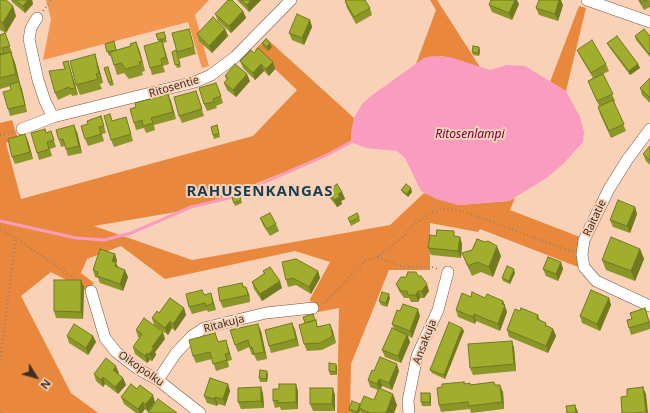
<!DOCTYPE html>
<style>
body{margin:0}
#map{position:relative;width:650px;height:413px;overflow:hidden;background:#f9d1b7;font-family:"Noto Sans",sans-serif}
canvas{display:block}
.north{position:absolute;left:16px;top:357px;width:40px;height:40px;-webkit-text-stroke:3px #f9d1b7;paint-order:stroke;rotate:127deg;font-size:11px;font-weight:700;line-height:16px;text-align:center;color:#3c2d23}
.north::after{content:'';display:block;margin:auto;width:14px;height:18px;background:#3c2d23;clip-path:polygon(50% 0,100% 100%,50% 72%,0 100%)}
</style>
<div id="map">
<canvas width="650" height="413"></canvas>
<div class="north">N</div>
</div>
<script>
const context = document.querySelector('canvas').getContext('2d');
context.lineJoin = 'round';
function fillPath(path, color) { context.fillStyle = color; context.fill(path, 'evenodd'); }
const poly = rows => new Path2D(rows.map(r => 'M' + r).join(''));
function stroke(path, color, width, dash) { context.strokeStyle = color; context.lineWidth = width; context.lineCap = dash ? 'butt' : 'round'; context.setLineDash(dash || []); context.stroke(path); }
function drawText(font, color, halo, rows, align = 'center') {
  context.font = font + ' "Noto Sans",sans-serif'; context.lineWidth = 4; context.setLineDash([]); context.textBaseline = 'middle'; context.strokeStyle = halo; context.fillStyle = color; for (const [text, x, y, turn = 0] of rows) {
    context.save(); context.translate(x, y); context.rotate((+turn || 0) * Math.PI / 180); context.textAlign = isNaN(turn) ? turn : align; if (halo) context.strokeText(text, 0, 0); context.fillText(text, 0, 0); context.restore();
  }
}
const green = poly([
 [46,0,209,0,195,15,209,66,202,68,188,22,43,60,51,19]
]);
const forest = poly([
 [430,0,437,0,480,67,442,56,416,64,436,10],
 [579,6,586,8,566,91,550,82],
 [266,38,354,118,351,142,314,160,216,200,176,212,94,226,192,260,390,225,424,193,458,205,509,201,515,198,510,210,580,237,577,251,578,267,480,229,478,232,430,223,430,270,389,270,351,364,350,413,337,413,339,308,313,313,310,299,330,262,295,251,165,279,121,246,87,259,81,273,94,283,87,291,51,272,21,296,71,393,98,413,0,413,0,123,12,120,18,139,6,143,21,199,253,136,297,90,255,50]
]);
const water = poly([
 [432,56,450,57,490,70,507,65,525,66,566,91,580,117,584,132,583,142,563,164,548,177,509,201,458,205,436,199,421,191,405,158,397,151,366,148,351,142,351,132,354,118,362,104,371,96,424,58]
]);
const stream = poly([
 [0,221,76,238,104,240,131,233,191,207,229,198,329,154,351,142]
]);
const path = poly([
 [43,11,51,0],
 [0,135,13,132],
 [0,230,16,238,78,281],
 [378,257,399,266,432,267,438,269],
 [323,303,328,300,366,260,378,257,405,235,413,225,431,213,446,208,468,213,573,252],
 [0,360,16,238],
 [0,411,2,413]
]);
const minor = poly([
 [587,0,650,22],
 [37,18,31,28,29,39,38,80,45,101,53,117],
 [22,129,53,117,195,82,211,75,235,57,291,0],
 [650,129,627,160,609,189,584,240,582,255,584,267,596,281,650,306],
 [91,291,105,338,116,352,138,369,158,380,200,413],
 [158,380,176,353,192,336,204,328,266,313,313,308],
 [409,413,408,401,417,356,438,310,448,272]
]);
const wall = poly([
 [0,0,16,16,6,33,0,30],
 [11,0,32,0,33,4,25,13,12,2],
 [237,0,261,0,249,12],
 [638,0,650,0,650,7,644,10],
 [345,1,370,8,372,15,356,24,347,8],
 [519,4,512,20,492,12,489,5],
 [563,5,558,21,539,15,536,8],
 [243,11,246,18,231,33,218,21,215,14],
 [310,20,312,27,304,45,292,40,289,33],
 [189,29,191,36,196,54,179,59,177,52],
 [225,29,228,36,212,53,199,41,197,34],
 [164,32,167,42,163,43,169,64,163,66,165,72,152,75,150,68,159,42,156,34],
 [5,33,12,53,11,53,15,63,27,112,10,116,8,109,11,90,11,86,0,89,0,35],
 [635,36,650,36,650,57,636,40],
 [136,42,140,52,145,71,142,72,143,75,129,79,124,73,117,75,111,55,109,56,105,44,117,50,131,46],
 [262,43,272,47,268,51,263,47],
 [607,43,638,64,640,68,630,75,609,47],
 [176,50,181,67,177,68,172,52],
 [480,50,479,56,473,55,472,52],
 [577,50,606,64,609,71,603,74,615,101,614,102,626,131,611,138,600,114,598,107,599,106,588,81,593,78,580,56],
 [95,54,98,65,103,83,100,84,102,89,80,95,76,85],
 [240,61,273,62,275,69,269,76,264,71,255,80,243,68],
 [108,67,114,85,110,86,104,68],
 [70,68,78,95,72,96,71,94,58,100,55,93],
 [225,76,250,81,236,97,227,90,224,83,227,80],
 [650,78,650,103,642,95,640,88],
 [219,90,223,103,216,106,217,108,207,111,204,104],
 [196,91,204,116,182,123,179,116],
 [168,94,176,119,154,125,155,130,146,133,144,128,136,130,134,123,136,107],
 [101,116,106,133,102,134,104,141,88,146,85,139,88,124],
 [126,117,133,141,114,147,111,140,113,121],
 [217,125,220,137,214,139,213,135],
 [45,129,46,133,51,131,56,147,50,149,52,156,39,160,37,153],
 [77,132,82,153,68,156,65,146,61,147,59,140],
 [28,141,33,159,15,164,12,157],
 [650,146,650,165,646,161,643,154],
 [401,190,412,192,408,197,403,193],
 [328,191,342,192,345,199,341,201,342,204,337,207,330,198],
 [239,194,242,203,235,206,232,198],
 [635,207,637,214,630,233,613,227,610,220],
 [359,217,360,221,351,226,348,218],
 [260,218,276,224,279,231,270,236,263,225],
 [436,236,460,237,462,244,461,258,431,255,428,248],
 [640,249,644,259,635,281,606,270,602,260],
 [472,250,501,256,493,277,481,272,472,276,466,263,462,253],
 [115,254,117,261,116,263,118,267,128,277,123,291,100,283,98,278,95,277,93,270],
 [561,262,563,269,558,281,546,276,543,269],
 [263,271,282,288,262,301,254,289,252,282,264,274],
 [318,271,320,278,311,294,296,285,288,287,286,280],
 [515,273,510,284,503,281,502,278],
 [418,276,429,291,424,298,420,298,418,302,411,302,409,298,404,298,399,291,396,284],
 [81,280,84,287,83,319,56,318,54,311],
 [242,283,244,287,249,294,250,302,223,308,220,301],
 [204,295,213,300,216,310,208,312,207,310,192,314,189,307],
 [471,297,485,298,503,301,507,312,500,331,476,321,475,324,458,317,456,310],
 [390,298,387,307,381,305,379,301],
 [609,298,611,305,600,331,582,323,580,316],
 [184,308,186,315,175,331,172,328,168,335,154,325,152,318,159,313],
 [645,308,650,323,650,329,631,335,629,328,632,319],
 [520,311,538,315,540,320,548,326,553,329,556,336,548,353,509,337,507,330],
 [420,316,412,338,408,336,410,342,401,363,385,357,382,350,394,329,392,324],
 [315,320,318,327,330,324,336,343,322,350,307,351,304,344],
 [292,323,295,330,299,346,271,353,269,346],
 [462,328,464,331,445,379,432,373,430,370],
 [136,330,165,339,155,352,156,355,152,361,150,360,147,363,135,354,133,347,140,338,138,337],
 [261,331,267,359,257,361,254,355,252,355,249,347,238,352,235,345],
 [67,336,93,336,96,342,88,355,69,343],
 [226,340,228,347,232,360,228,361,229,367,216,371,212,359,196,363,193,356,218,342],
 [512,341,514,348,516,371,473,375,470,368],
 [337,367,337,375,330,375,329,371],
 [374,371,399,371,392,390,382,386,380,389,397,405,394,413,361,413,360,411,359,413,352,413,350,412,349,409,360,406,374,400,378,390,370,387,368,380],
 [119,373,118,374,123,378,126,385,118,394,105,384,103,387,96,381,94,374],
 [268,374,267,382,260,382,259,378],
 [464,382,465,384,470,385,494,382,495,385,503,392,504,409,471,413,470,409,441,412,439,405,442,387],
 [228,384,230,391,225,406,218,404,217,406,207,403,204,396],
 [261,387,263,394,264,408,241,409,238,402],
 [298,391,298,409,281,410,280,407,275,408,273,401],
 [335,395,335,411,313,411,310,404],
 [121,397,155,402,148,412,145,409,142,413,136,413,124,404],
 [431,397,431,406,422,406,421,402]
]);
const shadedWall = poly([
 [28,0,32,0,33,4,25,13,23,6],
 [251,0,261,0,249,12,247,5],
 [514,0,517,0,519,4,512,20,509,13],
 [559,0,561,0,563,5,558,21,555,14],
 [13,6,16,16,6,33,3,23],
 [243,11,246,18,231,33,229,26],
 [310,20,312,27,304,45,302,38],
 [225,29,228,36,212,53,209,46],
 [162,41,164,48,169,64,166,57],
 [136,42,140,52,145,71,142,61],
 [270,43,272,47,268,51,267,47],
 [479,47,480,50,479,56,478,53],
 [11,52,15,63,20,84,16,74],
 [95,54,98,65,103,83,99,73],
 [68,61,70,68,78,95,75,88],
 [273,62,275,69,269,76,266,69],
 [261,64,264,71,255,80,253,73],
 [638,64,640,68,630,75,629,71],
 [247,74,250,81,236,97,233,90],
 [19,82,22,89,27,112,25,105],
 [168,94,171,101,176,119,173,112],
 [74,125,77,132,82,153,79,146],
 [25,134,28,141,33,159,30,152],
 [411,188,412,192,408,197,407,194],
 [342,192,345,199,341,201,342,204,337,207,334,200,338,194],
 [635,207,637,214,630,233,627,226],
 [460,237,462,244,461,258,458,251],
 [497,246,501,256,493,277,489,267],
 [640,249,644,259,635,281,631,271],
 [115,254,117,261,116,263,119,270,117,273,112,261],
 [561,262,563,269,558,281,556,274],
 [514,269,515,273,510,284,509,281],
 [125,270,128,277,123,291,120,284],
 [318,271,320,278,311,294,309,287],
 [81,280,84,287,83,319,81,312],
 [280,281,282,288,262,301,260,294],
 [427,284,429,291,424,298,422,291],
 [246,287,249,294,250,302,248,295],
 [418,291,420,298,418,302,416,295],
 [211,293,213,300,216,310,213,303],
 [389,294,390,298,387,307,386,303],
 [609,298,611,305,600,331,597,324],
 [503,301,507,312,500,331,498,324,502,304],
 [184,308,186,315,175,331,173,324],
 [418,309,420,316,412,338,410,331],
 [474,314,476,321,475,324,473,317],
 [170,321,172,328,168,335,165,328],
 [292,323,295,330,299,346,296,339],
 [258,324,261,331,267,359,264,352],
 [330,324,333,331,336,343,333,336],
 [462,328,464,331,445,379,444,375],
 [553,329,556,336,548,353,546,346],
 [163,332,165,339,155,352,156,355,152,361,149,354,152,347],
 [407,335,410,342,401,363,398,356],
 [93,336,96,342,88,355,86,348],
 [226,340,228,347,232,360,229,353],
 [512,341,514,348,516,371,514,364],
 [147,353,150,360,147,363,145,356],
 [336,364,337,367,337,375,336,372],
 [397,364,399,371,392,390,389,383],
 [116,366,119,373,116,377,113,370],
 [267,371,268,374,267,382,266,379],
 [103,377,105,384,103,387,101,380],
 [123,378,126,385,118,394,115,387],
 [379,379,382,386,380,391,377,384],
 [228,384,230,391,225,406,223,399],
 [296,384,298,391,298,409,296,402],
 [500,385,503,392,504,409,502,402],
 [261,387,263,394,264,408,261,401],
 [643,387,646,394,648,413,646,413,646,412],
 [333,388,335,395,335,411,332,404],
 [430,393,431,397,431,406,430,402],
 [393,394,397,405,394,413,386,413],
 [153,395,155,402,148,412,145,405],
 [215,397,218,404,217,406,214,399],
 [143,402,145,409,142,413,139,413,138,409],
 [360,404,361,408,359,408,360,411,359,413,357,413,357,412],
 [575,405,578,412,578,413,576,413]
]);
const building = poly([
 [0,0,6,0,13,6,3,23,0,21,0,0],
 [15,0,28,0,23,6,15,0],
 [228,0,232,0,243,11,229,26,215,14,228,0],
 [241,0,251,0,247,5,241,0],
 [346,0,365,0,370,8,354,17,345,1,346,0],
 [491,0,515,0,509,13,489,5,491,0],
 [539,0,559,0,555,14,536,8,539,0],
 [640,0,647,0,641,3,640,0],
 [297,14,310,20,302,38,289,33,297,14],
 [213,17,225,29,209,46,197,34,213,17],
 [189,29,194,47,177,52,172,33,189,29],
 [644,29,650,36,650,53,649,54,635,36,644,29],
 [164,32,166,38,158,40,156,34,164,32],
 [5,33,10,46,2,48,4,53,0,54,0,35,5,33],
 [617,36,638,64,629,71,607,43,617,36],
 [266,39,270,43,267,47,262,43,266,39],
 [592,40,606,64,591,73,577,50,592,40],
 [114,41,116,50,107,52,105,44,114,41],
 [162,41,166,57,161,59,162,65,150,68,144,46,162,41],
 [136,42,142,61,139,62,140,65,126,69,121,63,114,65,110,52,131,46,130,44,136,42],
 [473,46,479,47,478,53,472,52,473,46],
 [258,48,273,62,266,69,261,64,253,73,240,61,251,50,254,53,258,48],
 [176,50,180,64,175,65,172,52,176,50],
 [11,52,16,74,0,78,0,55,11,52],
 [95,54,99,73,96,74,98,79,76,85,70,61,95,54],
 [68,61,75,88,70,89,69,87,55,93,49,71,65,69,63,62,68,61],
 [235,64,247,74,233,90,224,83,228,78,225,76,235,64],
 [108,67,112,81,109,83,104,68,108,67],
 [603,74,613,94,597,101,588,81,603,74],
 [650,78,650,98,640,88,650,78],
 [19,82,25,105,8,109,3,92,11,90,10,84,19,82],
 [216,83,221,96,213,99,214,102,204,104,199,88,216,83],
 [196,91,202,109,179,116,174,97,196,91],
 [168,94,173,112,151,118,153,123,143,126,142,120,134,123,130,109,136,107,135,103,168,94],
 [613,100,624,124,609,131,598,107,613,100],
 [110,114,112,121,126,117,131,134,111,140,104,116,110,114],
 [101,116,104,126,99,127,101,134,85,139,81,126,88,124,87,121,101,116],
 [74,125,79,146,66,149,63,139,59,140,56,130,74,125],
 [217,125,219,134,213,135,211,127,217,125],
 [45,129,46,133,51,131,54,140,47,142,49,149,37,153,31,133,45,129],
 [25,134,30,152,12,157,8,139,25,134],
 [650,146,650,160,643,154,650,146],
 [337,184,342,192,338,194,340,197,334,200,328,191,337,184],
 [406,184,411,188,407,194,401,190,406,184],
 [239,194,241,200,234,203,232,198,239,194],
 [618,200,635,207,627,226,610,220,618,200],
 [270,213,276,224,267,229,260,218,270,213],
 [357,213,359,217,350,222,348,218,357,213],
 [437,230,454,231,454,236,460,237,458,251,428,248,430,235,436,236,437,230],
 [611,237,640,249,631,271,602,260,611,237],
 [477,239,485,242,488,241,497,246,489,267,477,262,468,266,462,253,472,250,477,239],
 [100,249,115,254,112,261,116,263,115,266,125,270,120,284,97,276,98,272,93,270,100,249],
 [548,257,561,262,556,274,543,269,548,257],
 [296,259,318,271,309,287,293,278,286,280,282,262,296,259],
 [507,266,514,269,509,281,502,278,507,266],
 [270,267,280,281,260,294,252,282,265,273,263,271,270,267],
 [408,272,416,272,418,276,421,276,427,284,422,291,418,291,416,295,408,295,407,291,401,291,396,284,401,277,406,277,408,272],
 [54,280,81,280,81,312,54,311,54,280],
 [242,283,243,287,246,287,248,295,220,301,218,288,242,283],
 [202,290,204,295,211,293,213,303,206,306,205,303,189,307,186,294,202,290],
 [591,290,609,298,597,324,580,316,591,290],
 [382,292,389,294,386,303,379,301,382,292],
 [472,292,485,298,487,294,503,301,502,304,505,305,498,324,474,314,473,317,456,310,462,293,471,297,472,292],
 [170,298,184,308,173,324,170,321,165,328,152,318,157,311,159,313,170,298],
 [403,304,418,309,410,331,392,324,397,310,400,311,403,304],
 [521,308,538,315,537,319,546,323,545,325,553,329,546,346,507,330,515,309,520,311,521,308],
 [645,308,649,322,629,328,627,320,632,319,630,313,645,308],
 [313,314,315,320,305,323,303,317,313,314],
 [144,318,163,332,152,347,154,348,149,354,147,353,145,356,133,347,142,334,136,330,144,318],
 [316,320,317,327,330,324,333,336,320,343,304,344,299,325,316,320],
 [449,322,462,328,444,375,430,370,449,322],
 [292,323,296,339,269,346,265,330,292,323],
 [74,324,93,336,86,348,67,336,74,324],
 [258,324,264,352,254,354,252,347,250,348,248,340,235,345,230,330,258,324],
 [392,328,407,335,398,356,382,350,392,328],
 [215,333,218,342,226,340,229,353,225,354,227,360,213,364,210,352,193,356,189,340,215,333],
 [512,341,514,364,470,368,468,344,512,341],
 [380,357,397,364,389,383,379,379,377,384,368,380,372,370,374,371,380,357],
 [106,358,116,366,113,370,123,378,115,387,103,377,101,380,94,374,106,358],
 [329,363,336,364,336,372,329,371,329,363],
 [260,370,267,371,266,379,259,378,260,370],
 [210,378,228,384,223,399,215,397,214,399,204,396,210,378],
 [464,382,464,384,470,383,470,385,494,382,495,385,500,385,502,402,469,406,468,402,439,405,437,388,442,387,442,384,464,382],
 [131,384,137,389,140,385,153,395,145,405,143,402,138,409,121,397,131,384],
 [279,384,296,384,296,402,278,403,278,400,273,401,273,389,279,389,279,384],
 [261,387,261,401,238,402,238,388,261,387],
 [643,387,646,412,636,413,622,413,621,397,627,396,627,389,643,387],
 [310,388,333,388,332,404,310,404,310,388],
 [379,388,393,394,386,413,370,413,359,408,364,396,374,400,379,388],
 [421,393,430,393,430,402,421,402,421,393],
 [158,399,177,413,148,413,158,399],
 [352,401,360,404,357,412,349,409,352,401],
 [575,405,576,413,567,413,566,406,575,405]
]);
const streetNames = [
 ["Ritosentie",174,87,-16],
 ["Raitatie",595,218,-65],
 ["Ritakuja",224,324,-15],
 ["Ansakuja",425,342,-69],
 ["Oikopolku",141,369,35]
];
const waterNames = [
 ["Ritosenlampi",470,135]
];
const districtNames = [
 ["RAHUSENKANGAS",260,192]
];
fillPath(green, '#f29650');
fillPath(forest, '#e9883c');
fillPath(water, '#f99cbf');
stroke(stream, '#f99cbf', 3);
stroke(minor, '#77563f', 12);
stroke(path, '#997e6c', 2, [1, 3]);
stroke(minor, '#fff', 11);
fillPath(wall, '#8a9627');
fillPath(shadedWall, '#717a20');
fillPath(building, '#a1ae2d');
stroke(building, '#717a20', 1);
drawText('11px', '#3c2d23', '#f9d1b7', streetNames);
drawText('italic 12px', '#6e023e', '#f9d1b7', waterNames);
context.letterSpacing = '1px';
drawText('bold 15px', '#153e55', '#f9d1b7', districtNames);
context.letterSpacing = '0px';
</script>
